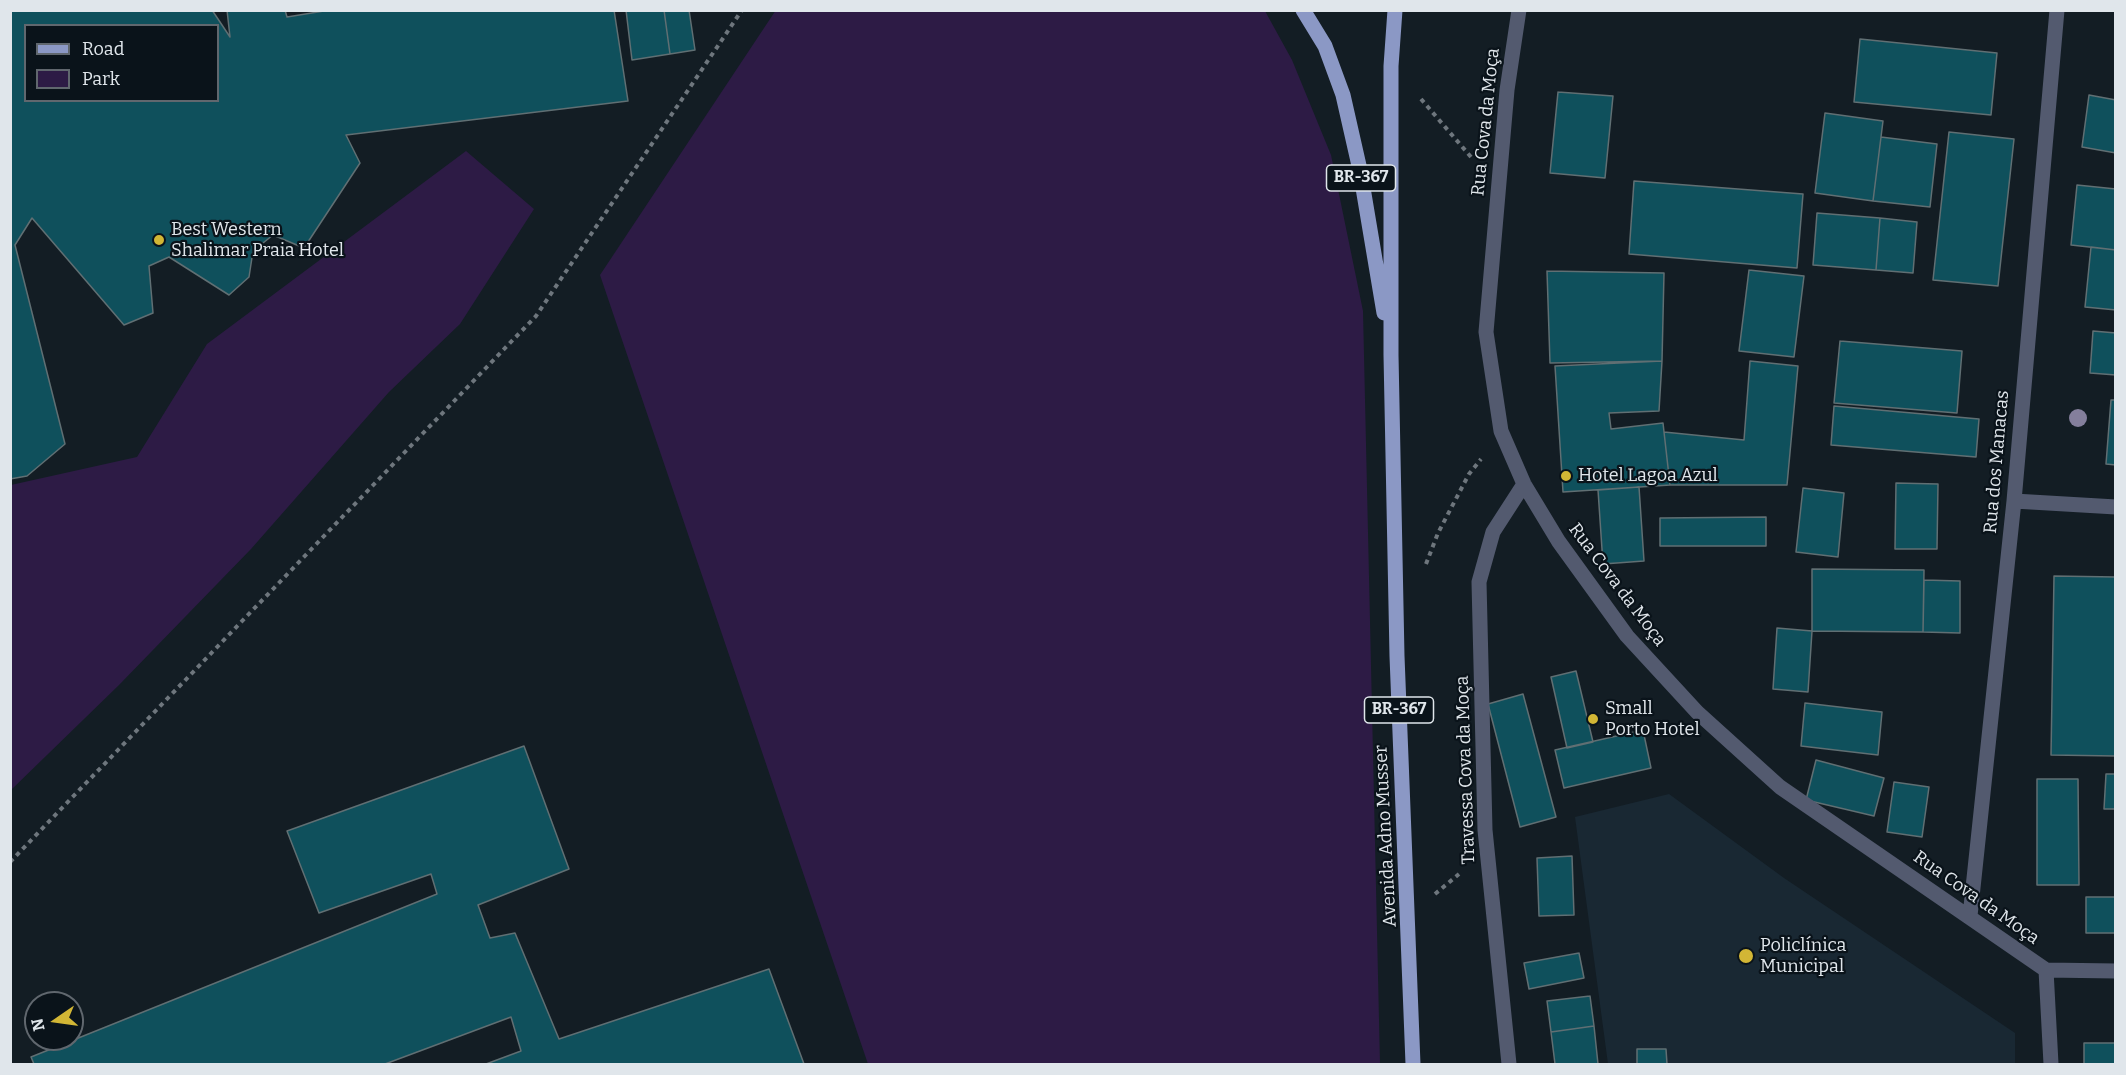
<!DOCTYPE html>
<meta charset="utf-8">
<style>
body{margin:0}
#map{position:relative;width:2126px;height:1075px;overflow:hidden;background:#131d24;font-family:Bitter,serif}
canvas{display:block}
.frame{position:absolute;inset:0;border:12px solid #e0e6eb;pointer-events:none}
.legend{position:absolute;left:24px;top:24px;width:195px;height:78px;box-sizing:border-box;background:#0a131a;border:2px solid #60676e;margin:0;padding:8px 10px;list-style:none;font-size:18px;color:#e0e6eb}
.legend li{display:flex;align-items:center;gap:12px;height:30px}
.legend b{width:30px;border:2px solid #60676e}
.north{position:absolute;left:24px;top:991px;width:60px;height:60px;box-sizing:border-box;background:#0a131a;border:2px solid #60676e;border-radius:50%;rotate:257deg;font-size:16px;font-weight:700;line-height:24px;text-align:center;color:#e0e6eb}
.north::after{content:'';display:block;margin:auto;width:21px;height:27px;background:#d2b635;clip-path:polygon(50% 0,100% 100%,50% 72%,0 100%)}
</style>
<div id="map">
<canvas width="2126" height="1075"></canvas>
<div class="frame"></div>
<ul class="legend">
<li><b style="height:8px;background:#8b98c5"></b>Road</li>
<li><b style="height:16px;background:#2d1b45"></b>Park</li>
</ul>
<div class="north">N</div>
</div>
<script>
const context = document.querySelector('canvas').getContext('2d');
context.lineJoin = 'round';
function fillPath(path, color) { context.fillStyle = color; context.fill(path, 'evenodd'); }
const poly = rows => new Path2D(rows.map(r => 'M' + r).join(''));
function stroke(path, color, width, dash) { context.strokeStyle = color; context.lineWidth = width; context.lineCap = dash ? 'butt' : 'round'; context.setLineDash(dash || []); context.stroke(path); }
function drawText(font, color, halo, rows, align = 'center') {
  context.font = font + ' Bitter,serif'; context.lineWidth = 4.5; context.setLineDash([]); context.textBaseline = 'middle'; context.strokeStyle = halo; context.fillStyle = color; for (const [text, x, y, turn = 0] of rows) {
    context.save(); context.translate(x, y); context.rotate((+turn || 0) * Math.PI / 180); context.textAlign = isNaN(turn) ? turn : align; if (halo) context.strokeText(text, 0, 0); context.fillText(text, 0, 0); context.restore();
  }
}
const built = poly([
 [1669,794,1784,878,2015,1033,2015,1064,1608,1064,1575,817]
]);
const green = poly([
 [776,10,1265,11,1292,60,1331,155,1363,311,1380,1064,868,1064,600,275],
 [466,151,534,209,460,324,389,392,251,549,119,685,11,790,11,485,137,457,207,344]
]);
const building = poly([
 [10,10,212,10,230,37,227,10,285,10,287,17,330,10,614,10,628,101,346,135,360,163,304,248,273,235,253,251,249,277,229,295,169,257,149,266,153,313,124,325,32,218,15,245,65,444,27,476,10,479,10,10],
 [26,26,218,26,218,100,26,100,26,26],
 [626,10,664,10,670,54,632,60,626,10],
 [664,10,689,10,695,50,670,54,664,10],
 [1860,39,1997,53,1991,115,1854,102,1860,39],
 [1558,92,1613,96,1605,178,1550,173,1558,92],
 [2089,95,2116,100,2116,153,2082,147,2089,95],
 [1825,113,1883,121,1873,201,1815,193,1825,113],
 [1949,132,2014,139,1998,286,1933,280,1949,132],
 [1881,137,1937,144,1930,207,1873,201,1881,137],
 [1634,181,1803,194,1797,268,1629,254,1634,181],
 [2077,185,2116,189,2116,250,2071,245,2077,185],
 [1817,213,1880,218,1876,270,1813,265,1817,213],
 [1880,218,1917,222,1913,273,1876,270,1880,218],
 [2091,247,2116,250,2116,310,2085,307,2091,247],
 [1749,270,1804,276,1794,357,1739,351,1749,270],
 [1547,271,1664,273,1662,361,1550,363,1547,271],
 [2093,331,2116,333,2116,375,2090,373,2093,331],
 [1840,341,1962,351,1957,413,1834,403,1840,341],
 [1662,361,1659,411,1609,413,1611,429,1663,423,1670,485,1563,492,1555,366,1662,361],
 [1750,361,1798,366,1787,485,1670,485,1664,432,1744,440,1750,361],
 [2111,400,2116,400,2116,465,2106,464,2111,400],
 [1834,406,1979,419,1976,457,1831,445,1834,406],
 [1896,483,1938,484,1937,549,1895,549,1896,483],
 [1639,487,1644,561,1603,564,1598,490,1639,487],
 [1803,488,1844,493,1838,557,1796,552,1803,488],
 [1766,517,1766,546,1660,546,1660,518,1766,517],
 [1812,569,1924,570,1923,632,1812,631,1812,569],
 [2054,576,2116,577,2116,756,2051,755,2054,576],
 [1924,580,1960,581,1960,633,1923,632,1924,580],
 [1777,628,1812,631,1808,692,1773,689,1777,628],
 [1576,671,1593,742,1567,748,1551,677,1576,671],
 [1523,694,1556,817,1520,827,1488,704,1523,694],
 [1805,703,1882,712,1878,755,1801,746,1805,703],
 [1643,730,1651,768,1564,788,1555,750,1643,730],
 [524,746,569,869,478,905,490,938,515,933,559,1039,769,969,804,1064,486,1064,521,1051,511,1017,385,1064,34,1064,31,1057,437,894,431,874,319,913,287,831,524,746],
 [1816,760,1884,778,1874,816,1806,800,1816,760],
 [2106,774,2116,774,2116,809,2104,809,2106,774],
 [2037,779,2078,779,2079,885,2037,885,2037,779],
 [1894,782,1929,787,1922,837,1887,832,1894,782],
 [1572,856,1574,915,1539,916,1537,858,1572,856],
 [2086,897,2116,897,2116,933,2086,933,2086,897],
 [1579,953,1584,978,1529,989,1524,963,1579,953],
 [1590,996,1594,1026,1551,1032,1547,1001,1590,996],
 [1594,1026,1598,1064,1555,1064,1551,1032,1594,1026],
 [2084,1043,2116,1043,2116,1064,2084,1064,2084,1043],
 [1637,1049,1666,1049,1667,1064,1637,1064,1637,1049]
]);
const path = poly([
 [1421,99,1471,157],
 [1426,564,1438,533,1469,474,1481,459],
 [10,862,536,316,742,10],
 [1435,894,1459,874]
]);
const minor = poly([
 [1519,10,1507,90,1486,332,1501,431,1524,484,1559,542,1627,636,1697,712,1780,787,2046,970,2116,971],
 [2014,501,2116,507],
 [1970,916,2014,501,2057,10],
 [2046,970,2051,1064],
 [1509,1064,1485,830,1479,582,1493,532,1524,484]
]);
const major = poly([
 [1303,10,1325,46,1343,95,1360,170,1384,313],
 [1395,10,1391,66,1391,355,1397,656,1413,1064]
]);
const trees = [
 [2078,418]
];
const markers = [
 [159,240,6,"#d2b635"],
 [1566,476,6,"#d2b635"],
 [1593,719,6,"#d2b635"],
 [1746,956,8,"#d2b635"]
];
const shields = [
 [1361,178,69],
 [1399,710,69]
];
const shieldNames = [
 ["BR-367",1361,178],
 ["BR-367",1399,710]
];
const streetNames = [
 ["Rua Cova da Moça",1486,122,-84],
 ["Rua dos Manacas",1997,462,-85],
 ["Rua Cova da Moça",1617,585,53],
 ["Travessa Cova da Moça",1466,770,-92],
 ["Avenida Adno Musser",1386,836,-93],
 ["Rua Cova da Moça",1976,898,35]
];
const poiNames = [
 ["Best Western",171,230],
 ["Shalimar Praia Hotel",171,251],
 ["Hotel Lagoa Azul",1578,476],
 ["Small",1605,709],
 ["Porto Hotel",1605,730],
 ["Policlínica",1760,946],
 ["Municipal",1760,967]
];
fillPath(built, '#192833');
fillPath(green, '#2d1b45');
fillPath(building, '#0f505c');
stroke(building, '#606f73', 1.5);
stroke(path, '#6e767d', 4, [4.5, 4.5]);
stroke(minor, '#535a6f', 15);
stroke(major, '#8b98c5', 15);
context.fillStyle = '#847f9c';
for (const [x, y] of trees) { context.beginPath(); context.arc(x, y, 9, 0, 2 * Math.PI); context.fill(); }
for (const [x, y, r, color] of markers) { const dot = new Path2D(); dot.arc(x, y, r, 0, 2 * Math.PI); context.fillStyle = color; context.fill(dot); stroke(dot, '#0a131a', 2); }
for (const [x, y, w] of shields) { const box = new Path2D(); box.roundRect(x - w / 2, y - 13, w, 26, 4.5); context.fillStyle = '#0a131a'; context.fill(box); stroke(box, '#e0e6eb', 1.5); }
drawText('bold 16px', '#e0e6eb', null, shieldNames);
drawText('18px', '#e0e6eb', '#0a131a', streetNames);
drawText('18px', '#e0e6eb', '#0a131a', poiNames, 'left');
</script>
